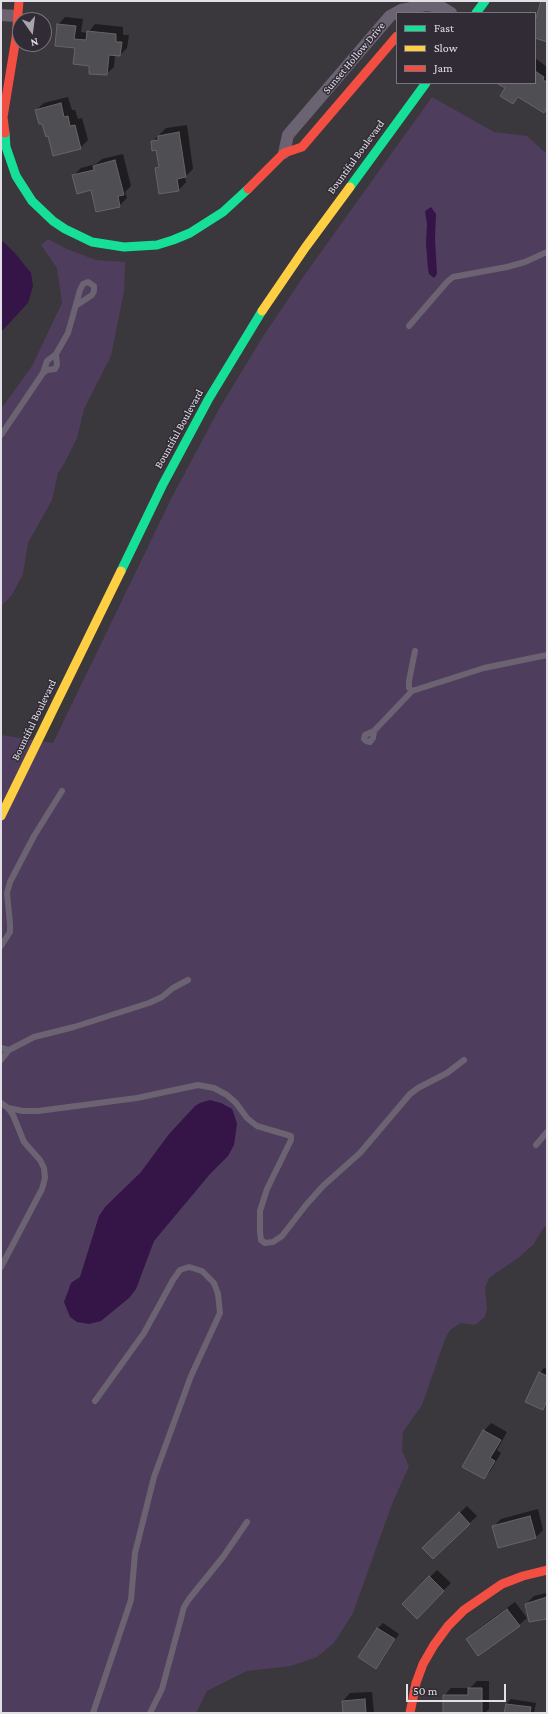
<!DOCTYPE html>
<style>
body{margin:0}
#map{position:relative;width:548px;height:1714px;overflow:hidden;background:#3a373d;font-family:"Crimson Pro",serif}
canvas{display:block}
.frame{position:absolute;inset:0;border:2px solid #e3dfe6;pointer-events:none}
.legend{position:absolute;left:396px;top:12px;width:140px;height:72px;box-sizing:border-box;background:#302b35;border:1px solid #78737c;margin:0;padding:5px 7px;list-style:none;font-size:12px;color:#e3dfe6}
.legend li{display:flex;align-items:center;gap:8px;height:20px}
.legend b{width:20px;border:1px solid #78737c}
.north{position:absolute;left:12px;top:12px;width:40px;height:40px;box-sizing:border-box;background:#302b35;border:1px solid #78737c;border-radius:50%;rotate:166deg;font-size:11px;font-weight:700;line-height:16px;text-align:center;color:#e3dfe6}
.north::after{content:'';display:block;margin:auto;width:14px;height:18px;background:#a8a4ab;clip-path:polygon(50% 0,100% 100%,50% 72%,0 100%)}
.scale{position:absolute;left:406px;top:1684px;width:100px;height:18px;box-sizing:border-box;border:2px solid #e3dfe6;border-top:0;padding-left:5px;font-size:12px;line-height:14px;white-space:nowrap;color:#e3dfe6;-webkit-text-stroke:3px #302b35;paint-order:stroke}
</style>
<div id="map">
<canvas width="548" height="1714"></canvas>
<div class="frame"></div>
<ul class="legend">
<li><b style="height:5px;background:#16e098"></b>Fast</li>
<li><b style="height:5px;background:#ffcf43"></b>Slow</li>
<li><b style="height:5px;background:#f24e42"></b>Jam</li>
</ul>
<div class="north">N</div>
<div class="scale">50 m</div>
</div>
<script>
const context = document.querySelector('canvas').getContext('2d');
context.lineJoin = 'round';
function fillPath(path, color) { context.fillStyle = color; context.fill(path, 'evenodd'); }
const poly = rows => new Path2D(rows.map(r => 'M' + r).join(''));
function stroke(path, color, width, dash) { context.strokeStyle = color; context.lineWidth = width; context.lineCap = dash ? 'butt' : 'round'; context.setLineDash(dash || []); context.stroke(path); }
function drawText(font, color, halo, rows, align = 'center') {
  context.font = font + ' "Crimson Pro",serif'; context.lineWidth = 3; context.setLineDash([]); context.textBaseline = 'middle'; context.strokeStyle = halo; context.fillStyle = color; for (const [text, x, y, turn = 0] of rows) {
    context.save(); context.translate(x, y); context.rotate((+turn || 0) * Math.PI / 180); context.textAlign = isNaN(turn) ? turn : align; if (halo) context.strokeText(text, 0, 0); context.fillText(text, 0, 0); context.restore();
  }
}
const green = poly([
 [432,97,494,132,527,136,547,154,547,1227,544,1227,533,1245,518,1258,489,1278,485,1288,487,1308,485,1317,475,1325,461,1323,450,1330,445,1339,422,1405,403,1432,402,1451,409,1466,392,1504,353,1613,334,1643,317,1657,291,1666,247,1671,207,1691,196,1713,1,1713,1,735,53,743,171,499,219,409,262,338,303,277],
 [48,239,67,249,96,260,125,262,124,292,111,356,84,409,77,438,64,464,58,473,52,500,28,543,23,574,12,595,1,606,1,409,32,366,62,303,57,268,41,245]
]);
const water = poly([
 [431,207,436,214,435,239,437,274,434,278,429,274,428,269,426,244,427,224,425,211],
 [1,240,14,252,31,273,33,286,28,303,1,332],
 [210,1100,221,1103,232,1109,235,1117,237,1124,234,1145,228,1156,210,1174,154,1241,136,1289,129,1298,101,1321,89,1324,77,1322,70,1317,64,1302,71,1283,80,1277,99,1216,105,1207,141,1172,169,1134,195,1106,200,1103]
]);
const shadow = poly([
 [65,17,83,19,81,32,88,33,95,24,123,27,123,35,129,35,127,48,120,55,115,54,114,67,106,74,91,65,58,25],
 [535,58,547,67,547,108,544,111,520,96,513,103,507,88,500,83,535,83],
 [68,97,72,110,75,110,78,119,82,118,88,140,80,148,49,135,36,110,44,103],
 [187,125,193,169,185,177,186,182,179,190,156,168,159,165,157,149,152,142,166,128],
 [123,154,131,186,125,192,127,198,119,206,91,189,73,176,81,168,96,164,102,159],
 [544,1368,547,1369,547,1405,543,1409,540,1373],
 [491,1423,507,1432,497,1450,501,1453,491,1470,484,1478,484,1431],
 [467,1506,477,1516,433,1558,424,1548],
 [538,1509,543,1530,536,1537,494,1526,501,1519],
 [437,1570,451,1583,417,1617,403,1604],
 [547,1593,547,1618,526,1604,534,1596],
 [515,1602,527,1618,519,1625,478,1655,467,1640,474,1632],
 [383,1623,399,1634,381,1662,376,1667,359,1657,378,1628],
 [477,1681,489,1681,489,1709,485,1713,444,1713,444,1696,451,1688,470,1688],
 [372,1692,374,1713,344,1713,343,1701,350,1693],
 [511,1699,536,1703,534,1713,505,1713,506,1704]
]);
const building = poly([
 [541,1,547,2,547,42,535,38,535,21,541,1],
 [57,24,76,26,74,39,86,40,87,31,116,34,116,42,122,42,120,56,109,55,107,75,89,74,89,66,73,64,75,48,55,46,57,24],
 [535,71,544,77,543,80,547,82,547,107,544,113,518,97,513,104,500,96,505,88,498,84,499,83,535,83,535,71],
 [61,103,64,117,68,116,70,126,75,125,81,149,53,156,48,136,46,137,42,124,39,124,35,110,61,103],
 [179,132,186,177,177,179,179,191,159,194,155,168,159,167,156,150,152,151,151,141,158,140,158,136,179,132],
 [115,160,124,195,118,196,120,207,96,212,91,190,77,194,72,175,94,170,93,166,115,160],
 [539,1372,547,1376,547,1401,543,1410,525,1402,539,1372],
 [483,1430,501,1440,490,1458,495,1461,484,1479,462,1467,483,1430],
 [459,1512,470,1524,433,1559,422,1548,459,1512],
 [530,1516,536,1538,498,1548,492,1526,530,1516],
 [429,1576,444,1591,417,1619,402,1604,429,1576],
 [547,1597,547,1619,529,1622,525,1604,547,1597],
 [507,1609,520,1626,478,1656,466,1639,507,1609],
 [377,1628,395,1639,376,1669,358,1657,377,1628],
 [468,1688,482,1688,482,1713,443,1713,443,1695,468,1695,468,1688],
 [365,1699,366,1713,343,1713,342,1701,365,1699],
 [506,1704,531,1707,530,1713,504,1713,506,1704]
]);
const lane = poly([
 [409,326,447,282,453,277,507,267,525,262,547,252],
 [56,354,68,333,80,290,83,284,88,282,94,286,94,291,92,295,77,305],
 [1,435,43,373,47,361,56,354,57,365,55,369,47,370,43,373],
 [412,691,484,668,547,655],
 [374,731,365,735,364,739,366,741,370,742,373,738,374,731,412,691,409,688,409,681,415,651],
 [1,946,10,932,10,924,7,893,10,882,34,836,62,791],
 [1,1048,9,1050,1,1060],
 [9,1050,34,1037,74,1027,149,1003,162,997,173,988,188,980],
 [1,1103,8,1108,13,1115,24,1142,40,1160,44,1168,45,1178,42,1189,1,1267],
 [8,1108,23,1111,38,1111,137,1098,198,1085,214,1088,227,1095,236,1103,247,1118,257,1126,291,1136,291,1140,267,1189,260,1211,260,1232,261,1240,265,1243,273,1242,282,1236,306,1205,323,1186,360,1153,410,1094,418,1088,447,1073,464,1060],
 [536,1145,547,1132],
 [93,1713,131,1600,135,1553,154,1477,191,1376,220,1313,218,1294,214,1283,202,1271,189,1267,180,1270,173,1280,144,1333,95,1401],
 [150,1713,162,1689,184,1607,189,1599,223,1557,247,1522]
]);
const street = poly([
 [1,15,17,16],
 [284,153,288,135,390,16,401,10,426,5,441,7,451,13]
]);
const fast = poly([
 [476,13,485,1],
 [5,133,6,147,16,176,32,201,53,221,65,229,92,242,124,247,157,245,173,240,190,233,223,212,248,189],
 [350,187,426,83],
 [121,571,163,484,208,400,262,311]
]);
const slow = poly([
 [262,311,305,248,350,187],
 [1,816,121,571]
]);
const jam = poly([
 [5,133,3,117,16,38,19,1],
 [248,189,284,153,302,147,397,36],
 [410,1713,416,1683,423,1664,434,1645,448,1626,464,1610,502,1584,523,1576,547,1570]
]);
const streetNames = [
 ["Sunset Hollow Drive",354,58,-50],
 ["Bountiful Boulevard",356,157,-54],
 ["Bountiful Boulevard",179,429,-61],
 ["Bountiful Boulevard",34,720,-64]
];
fillPath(green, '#4f3d5d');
fillPath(water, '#351448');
fillPath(shadow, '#0007');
fillPath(building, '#4f4e52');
stroke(building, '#676469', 1);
stroke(lane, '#6b6372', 6);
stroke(street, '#6b6372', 12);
stroke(fast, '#16e098', 9);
stroke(slow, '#ffcf43', 9);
stroke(jam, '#f24e42', 9);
drawText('11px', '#e3dfe6', '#302b35', streetNames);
</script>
